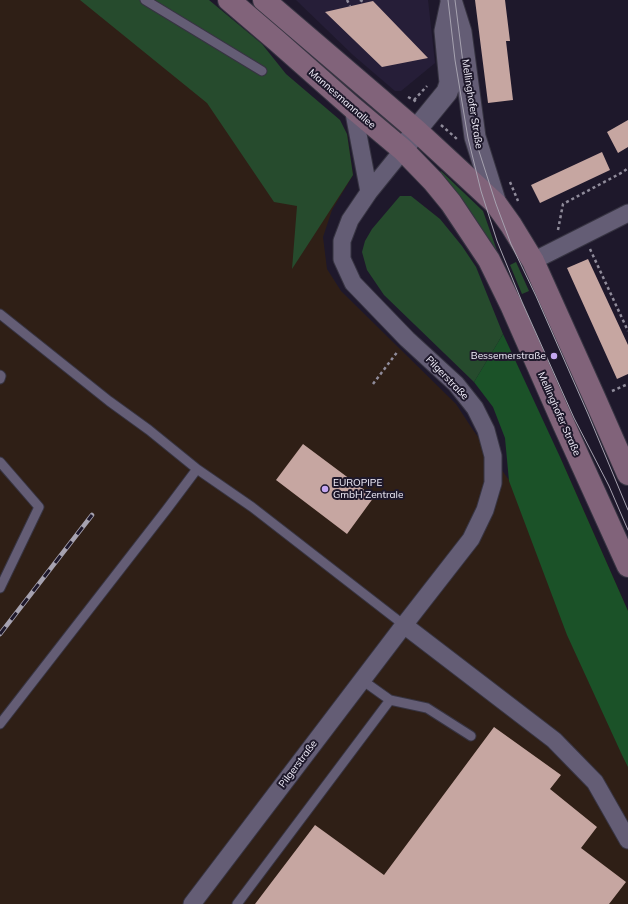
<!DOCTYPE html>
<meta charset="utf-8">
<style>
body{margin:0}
canvas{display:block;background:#1e182b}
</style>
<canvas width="628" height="904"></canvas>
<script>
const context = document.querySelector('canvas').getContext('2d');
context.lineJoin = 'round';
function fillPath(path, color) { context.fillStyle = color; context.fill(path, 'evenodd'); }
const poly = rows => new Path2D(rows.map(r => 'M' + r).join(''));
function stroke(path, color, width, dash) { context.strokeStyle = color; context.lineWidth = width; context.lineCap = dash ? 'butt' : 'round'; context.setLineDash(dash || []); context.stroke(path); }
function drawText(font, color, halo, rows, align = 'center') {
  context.font = font + ' Mulish,sans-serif'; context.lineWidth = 4; context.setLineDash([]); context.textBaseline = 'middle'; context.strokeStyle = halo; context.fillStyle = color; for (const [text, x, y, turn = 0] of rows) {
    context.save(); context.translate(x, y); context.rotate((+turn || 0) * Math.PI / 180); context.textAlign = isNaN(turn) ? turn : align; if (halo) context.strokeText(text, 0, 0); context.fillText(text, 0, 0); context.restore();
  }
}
const built = poly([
 [296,0,428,0,435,63,401,91,395,91,353,55]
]);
const industrial = poly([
 [0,0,171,0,347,134,353,175,332,210,323,237,327,269,341,291,456,404,473,430,509,480,560,457,628,611,628,904,0,904]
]);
const green = poly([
 [80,0,209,0,262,44,286,74,340,120,347,134,353,175,292,269,297,206,274,202,207,103],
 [441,171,483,211,501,262,438,175],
 [400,196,411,196,440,219,462,246,476,267,503,334,474,382,384,295,367,270,362,252,365,241,372,229],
 [516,262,529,291,522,294,510,265]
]);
const forest = poly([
 [503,334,560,457,628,611,628,767,622,755,567,635,509,481,505,438,493,407,474,382]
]);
const building = poly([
 [475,0,505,0,510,41,506,41,513,100,488,103],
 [373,1,428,58,382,67,325,12],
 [628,120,628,147,618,153,607,132],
 [602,152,610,170,540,203,531,185],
 [588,259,628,345,628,374,617,379,567,268],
 [303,444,374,497,347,534,276,480],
 [494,727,561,775,550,789,597,827,581,848,626,882,609,904,255,904,315,825,384,875]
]);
const path = poly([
 [347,0,350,6],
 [360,0,365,3],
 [408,97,414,100,417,103],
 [414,100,427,86],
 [441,125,457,139],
 [510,182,518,201],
 [558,230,563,204,623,172,628,168],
 [590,249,628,331],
 [373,384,398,351],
 [612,391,628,384]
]);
const service = poly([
 [145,0,262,71],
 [0,314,109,401,149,430,197,469,167,509,0,724],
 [0,375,1,376,0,379],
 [0,462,39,507,0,588],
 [197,469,252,507,404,625],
 [390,700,427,708,471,736],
 [237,904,390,700,362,680]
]);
const minor = poly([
 [353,108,369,192],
 [403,150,369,192,350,220,342,241,342,259,353,283,407,339,456,384,475,408,486,430,493,456,493,483,485,510,471,539,404,625,554,740,595,782,628,840],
 [533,261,628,213],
 [192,904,404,625]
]);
const tertiary = poly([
 [451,0,461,32,475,137,496,204],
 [403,150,416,130,447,92,450,83,445,31,451,3]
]);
const secondary = poly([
 [229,0,277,41,353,108,403,150,433,181,451,203,489,260,512,307,564,425,628,566],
 [264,0,416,130,496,204,511,225,533,261,595,399,628,474]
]);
const tram = poly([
 [448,0,455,60,468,138,481,191,497,241,522,302,574,418,609,486,628,530],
 [455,0,468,102,477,145,496,204,511,244,536,296,588,414,628,510]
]);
const rail = poly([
 [0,634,92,515]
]);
const markers = [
 [554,356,4,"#c4a7f1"],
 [325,489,4,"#c4a7f1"]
];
const streetNames = [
 ["Mannesmannallee",342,99,41],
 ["Mellinghofer Straße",472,104,81],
 ["Pilgerstraße",447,378,46],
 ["Mellinghofer Straße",559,414,66],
 ["Pilgerstraße",298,764,-53]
];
const poiNames = [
 ["Bessemerstraße",546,356],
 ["EUROPIPE",333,483,"left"],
 ["GmbH Zentrale",333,495,"left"]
];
fillPath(built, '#261e38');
fillPath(industrial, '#2f1f16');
fillPath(green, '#264b2d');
fillPath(forest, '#1b5228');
fillPath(building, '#c6a6a1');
stroke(service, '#373442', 11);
stroke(minor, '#373442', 19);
stroke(tertiary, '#373442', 23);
stroke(secondary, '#373442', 24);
stroke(path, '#908c9b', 2.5, [3, 3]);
stroke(service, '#645d75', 9);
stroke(minor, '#645d75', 17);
stroke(tertiary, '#645d75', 21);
stroke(secondary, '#81637a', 22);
stroke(tram, '#a6a2b0', 1);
stroke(rail, '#a6a2b0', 4.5);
stroke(rail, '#1e182b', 3, [9]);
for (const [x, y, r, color] of markers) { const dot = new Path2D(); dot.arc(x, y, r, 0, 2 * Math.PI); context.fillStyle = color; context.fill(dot); stroke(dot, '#1e182b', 1.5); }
drawText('10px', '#f5f2fe', '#1e182b', streetNames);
drawText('10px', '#f5f2fe', '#1e182b', poiNames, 'right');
</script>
